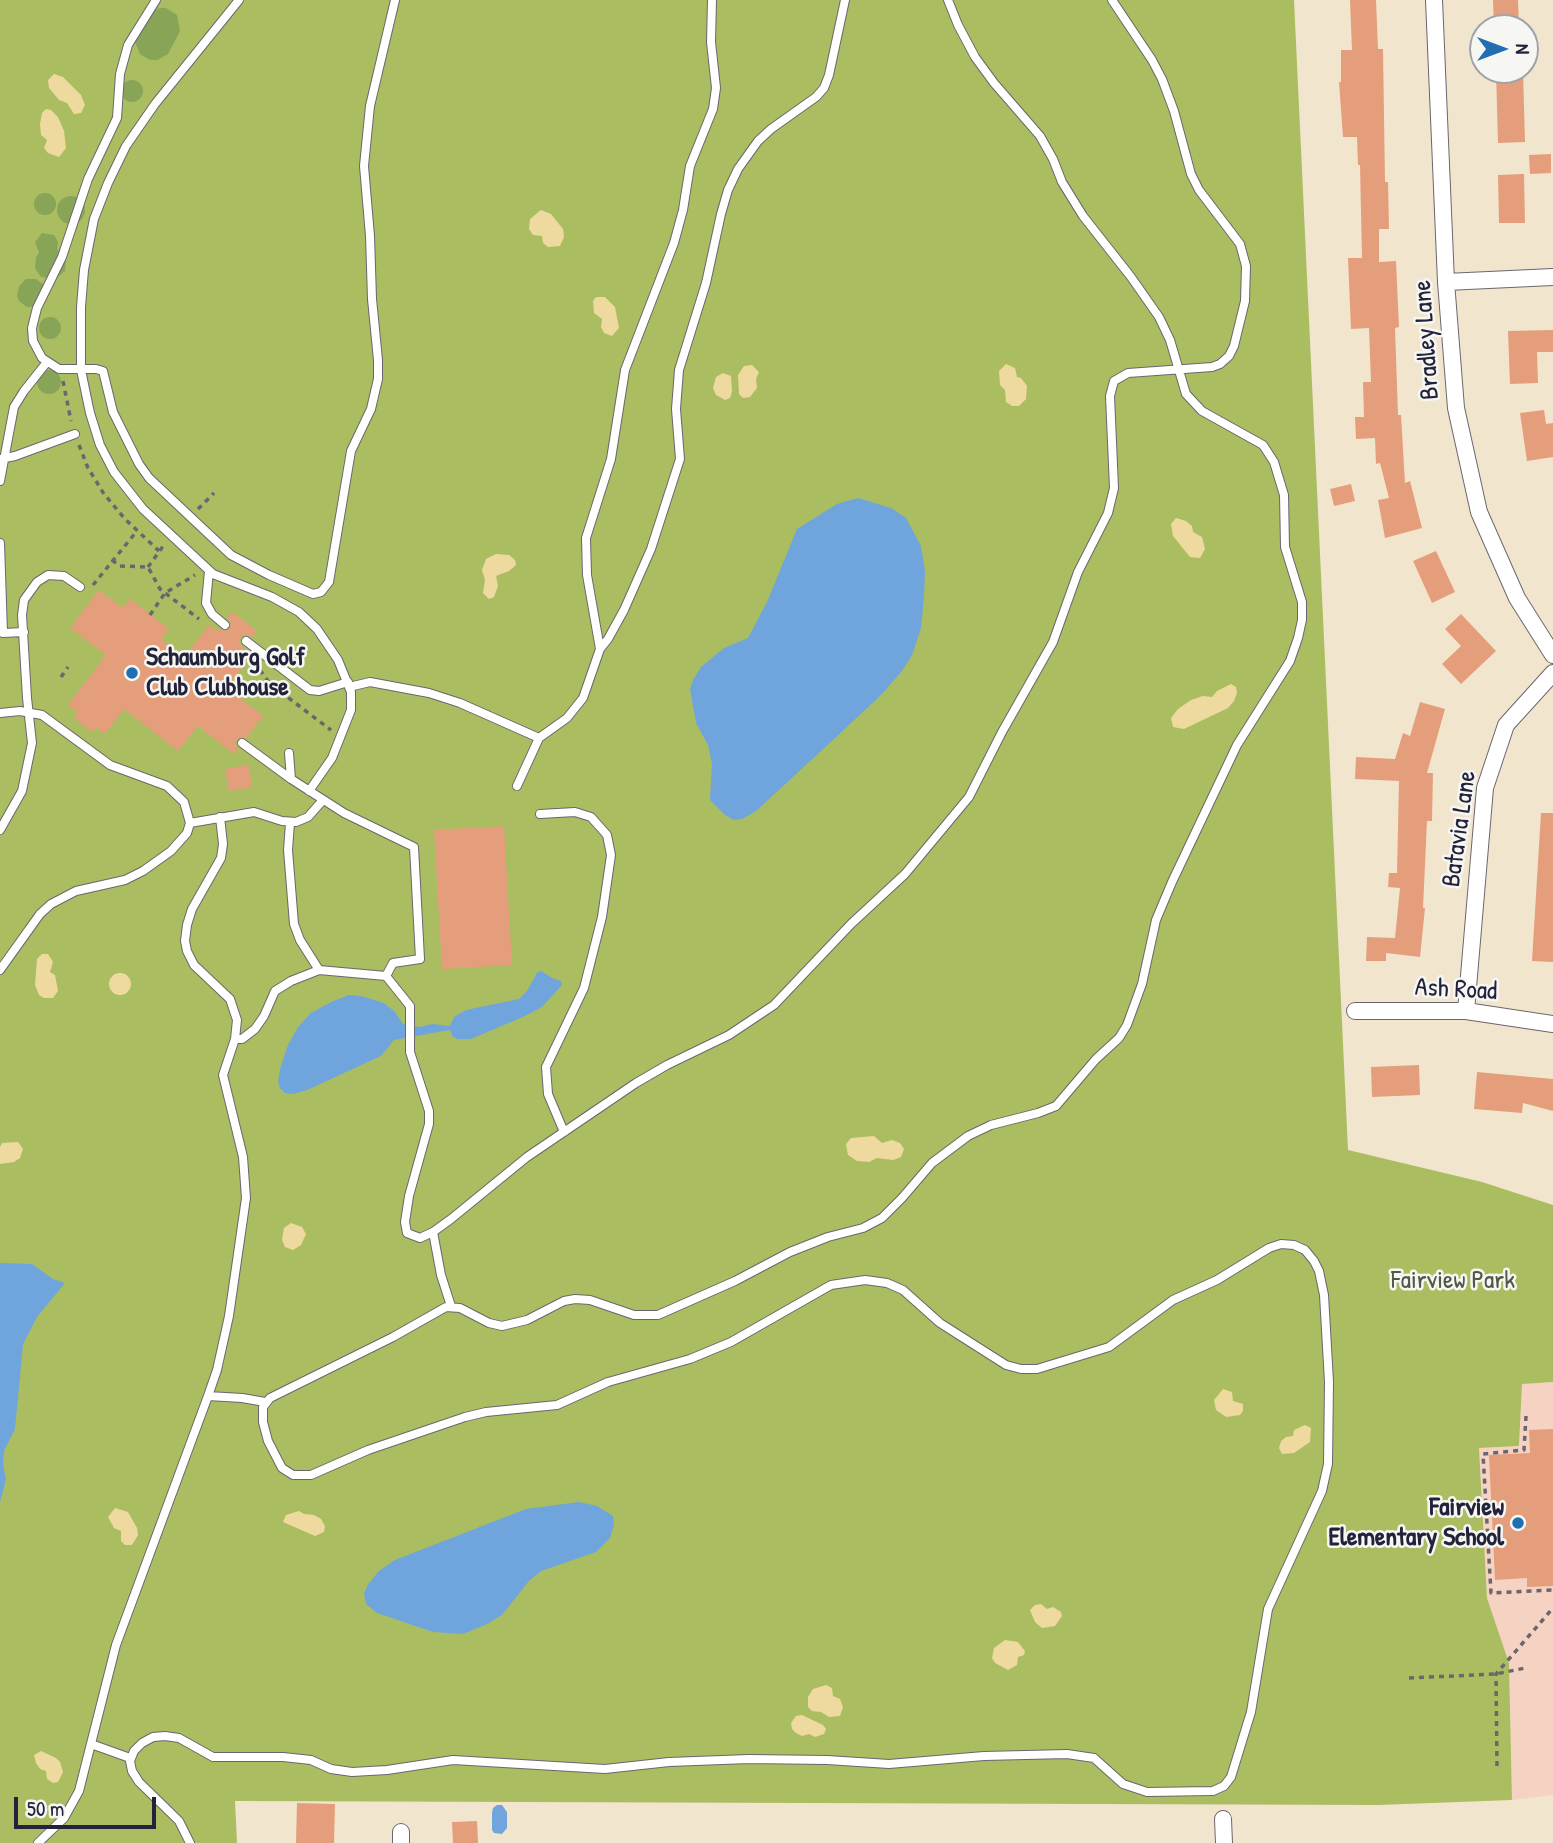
<!DOCTYPE html>
<style>
body{margin:0}
#map{position:relative;width:1553px;height:1843px;overflow:hidden;background:#f2e5ce;font-family:"Patrick Hand",sans-serif}
canvas{display:block}
.north{position:absolute;left:1469px;top:14px;width:70px;height:70px;box-sizing:border-box;background:#f6f6f2;border:2px solid #a1a1a9;border-radius:50%;rotate:90deg;font-size:19px;font-weight:700;line-height:28px;text-align:center;color:#22223b}
.north::after{content:'';display:block;margin:auto;width:24px;height:32px;background:#1f6fb2;clip-path:polygon(50% 0,100% 100%,50% 72%,0 100%)}
.scale{position:absolute;left:14px;top:1797px;width:142px;height:32px;box-sizing:border-box;border:4px solid #22223b;border-top:0;padding-left:9px;font-size:21px;line-height:24px;white-space:nowrap;color:#22223b;-webkit-text-stroke:5px #f6f6f2;paint-order:stroke}
</style>
<div id="map">
<canvas width="1553" height="1843"></canvas>
<div class="north">N</div>
<div class="scale">50 m</div>
</div>
<script>
const context = document.querySelector('canvas').getContext('2d');
context.lineJoin = 'round';
function fillPath(path, color) { context.fillStyle = color; context.fill(path, 'evenodd'); }
const poly = rows => new Path2D(rows.map(r => 'M' + r).join(''));
function stroke(path, color, width, dash) { context.strokeStyle = color; context.lineWidth = width; context.lineCap = dash ? 'butt' : 'round'; context.setLineDash(dash || []); context.stroke(path); }
function drawText(font, color, halo, rows, align = 'center') {
  context.font = font + ' "Patrick Hand",sans-serif'; context.lineWidth = 5; context.setLineDash([]); context.textBaseline = 'middle'; context.strokeStyle = halo; context.fillStyle = color; for (const [text, x, y, turn = 0] of rows) {
    context.save(); context.translate(x, y); context.rotate((+turn || 0) * Math.PI / 180); context.textAlign = isNaN(turn) ? turn : align; if (halo) context.strokeText(text, 0, 0); context.fillText(text, 0, 0); context.restore();
  }
}
const built = poly([
 [1553,1382,1553,1795,1512,1800,1509,1663,1487,1598,1479,1448,1519,1446,1522,1383]
]);
const green = poly([
 [0,0,1294,0,1348,1150,1482,1182,1553,1205,1553,1382,1522,1384,1519,1446,1479,1448,1487,1598,1509,1663,1512,1800,1379,1805,235,1801,237,1843,0,1843]
]);
const forest = poly([
 [160,8,166,8,177,15,180,31,168,54,157,60,150,60,140,54,135,42,136,35,152,11],
 '121 91a11 11 0 1 1 22 0a11 11 0 1 1-22 0Z',
 '34 204a11 11 0 1 1 22 0a11 11 0 1 1-22 0Z',
 '57 210a14 14 0 1 1 28 0a14 14 0 1 1-28 0Z',
 [42,233,54,235,58,242,57,249,66,260,65,271,55,279,41,277,35,268,36,257,39,253,35,242],
 [26,279,36,279,44,285,37,307,27,307,19,301,17,296,19,286],
 '39 328a11 11 0 1 1 22 0a11 11 0 1 1-22 0Z',
 '37 382a12 12 0 1 1 24 0a12 12 0 1 1-24 0Z'
]);
const sand = poly([
 [54,74,63,77,81,95,85,105,81,113,74,114,67,103,59,100,49,88,48,80],
 [46,109,51,110,58,117,64,131,66,148,59,157,48,153,44,148,47,140,41,135,40,124,42,113],
 [541,210,551,214,563,229,564,237,560,246,548,247,543,243,542,236,533,235,529,229,530,219],
 [596,297,605,297,615,307,619,328,612,336,604,333,601,327,602,319,594,313,593,301],
 [1006,364,1015,368,1017,377,1021,378,1027,386,1026,399,1019,406,1012,406,1006,402,1005,390,1000,385,999,371],
 [752,365,759,372,756,379,757,388,750,397,743,398,739,394,738,375,744,366],
 [723,373,731,376,732,392,730,398,725,400,716,395,713,388,716,377],
 [1176,518,1186,521,1192,526,1193,532,1202,537,1205,549,1200,558,1190,557,1173,536,1171,524],
 [496,554,509,555,515,560,516,565,509,571,496,576,498,586,494,597,489,599,483,593,485,580,482,570,486,559],
 [1231,684,1236,687,1237,693,1234,701,1228,708,1184,729,1173,727,1171,718,1178,709,1191,700,1203,696,1212,697,1217,691],
 [42,954,48,954,53,962,50,972,55,975,58,991,53,998,44,998,39,995,35,985,37,959],
 '109 984a11 11 0 1 1 22 0a11 11 0 1 1-22 0Z',
 [874,1136,882,1143,892,1140,900,1143,904,1149,901,1157,893,1160,877,1158,869,1162,857,1161,848,1155,846,1144,851,1138],
 [18,1142,23,1149,20,1158,14,1162,0,1164,0,1147,2,1143],
 [291,1223,302,1227,306,1234,301,1245,293,1250,285,1247,282,1240,284,1228],
 [1223,1389,1232,1392,1233,1401,1243,1404,1243,1411,1240,1415,1226,1417,1216,1410,1214,1400],
 [1305,1425,1311,1428,1310,1442,1294,1453,1282,1454,1279,1448,1281,1441,1286,1437,1293,1436,1294,1430],
 [115,1508,128,1512,137,1528,138,1535,132,1545,125,1545,121,1541,121,1531,114,1528,108,1517],
 [299,1511,304,1514,314,1515,321,1519,325,1526,324,1532,315,1536,283,1522,286,1515],
 [1041,1604,1047,1609,1053,1607,1061,1612,1062,1616,1055,1626,1042,1628,1035,1622,1030,1610,1035,1605],
 [1005,1640,1018,1642,1025,1651,1024,1655,1018,1657,1017,1665,1008,1670,995,1663,992,1658,994,1648],
 [826,1685,832,1688,833,1696,840,1699,843,1707,840,1716,829,1717,821,1712,812,1711,808,1707,808,1697,813,1689],
 [802,1715,823,1725,826,1729,824,1734,815,1737,809,1734,802,1736,796,1733,792,1729,791,1723,796,1716],
 [41,1751,56,1758,60,1762,63,1772,58,1782,53,1783,47,1779,46,1771,40,1769,36,1763,34,1755]
]);
const water = poly([
 [858,498,891,508,906,518,921,546,925,571,924,597,921,628,912,655,902,671,881,695,833,740,756,811,742,819,734,820,725,815,710,800,712,764,708,745,696,723,690,689,693,680,701,667,724,648,748,638,767,602,797,529,837,504],
 [541,971,552,978,561,981,562,985,542,1007,525,1016,471,1039,457,1039,452,1036,450,1030,394,1040,381,1056,307,1090,294,1094,285,1093,280,1088,278,1082,280,1069,288,1045,298,1027,311,1013,331,1002,349,995,361,996,384,1003,395,1012,403,1024,420,1027,432,1024,450,1026,454,1017,466,1010,519,999,527,991,537,973],
 [0,1263,32,1264,53,1279,65,1283,37,1317,23,1344,15,1429,4,1451,3,1464,6,1479,0,1502],
 [579,1502,597,1506,613,1516,614,1524,610,1538,596,1552,541,1571,529,1581,502,1615,487,1624,463,1634,433,1632,377,1613,366,1604,364,1594,368,1584,379,1571,395,1560,526,1509],
 [497,1805,502,1805,507,1812,507,1828,502,1834,494,1833,492,1830,492,1813,493,1808]
]);
const building = poly([
 [1350,0,1376,0,1378,49,1383,49,1385,182,1388,182,1389,229,1379,229,1379,262,1396,261,1399,327,1395,328,1398,415,1401,415,1405,483,1410,481,1422,528,1385,538,1378,500,1389,498,1380,463,1376,464,1375,438,1356,439,1355,417,1364,417,1363,382,1371,382,1369,328,1351,329,1348,258,1362,258,1360,165,1358,165,1357,137,1343,137,1339,82,1341,82,1341,50,1352,50],
 [1493,0,1518,0,1519,28,1494,28],
 [1496,70,1523,70,1525,142,1498,143],
 [1551,154,1551,173,1530,174,1529,155],
 [1524,174,1525,223,1499,223,1498,175],
 [1553,330,1553,352,1537,352,1538,383,1510,384,1508,331],
 [1544,410,1546,424,1553,423,1553,457,1527,461,1520,413],
 [1351,484,1355,501,1334,506,1330,489],
 [1436,551,1455,592,1432,603,1413,561],
 [99,590,123,608,130,599,169,629,161,639,184,657,209,625,217,631,219,629,225,631,229,630,231,623,227,618,232,612,257,631,252,637,246,634,240,638,240,643,244,648,242,651,250,657,227,688,263,716,246,738,237,739,235,743,238,748,234,754,198,726,178,751,124,709,105,734,96,727,92,732,74,718,78,713,68,705,106,655,70,628],
 [1461,614,1496,651,1461,684,1442,664,1461,646,1445,629],
 [1420,702,1445,709,1427,773,1433,773,1432,821,1427,821,1423,908,1425,908,1420,957,1386,953,1386,961,1366,961,1367,937,1395,938,1400,888,1388,887,1389,873,1397,873,1399,781,1355,779,1356,757,1395,759,1403,733,1410,736],
 [249,765,252,787,229,791,225,769],
 [1541,813,1553,813,1553,962,1532,961],
 [504,826,512,965,442,969,434,830],
 [1419,1065,1420,1095,1372,1097,1371,1067],
 [1477,1072,1553,1079,1553,1111,1523,1103,1522,1113,1474,1109],
 [1553,1429,1553,1586,1527,1587,1527,1578,1495,1580,1489,1455,1530,1453,1529,1430],
 [297,1803,335,1804,334,1843,296,1843],
 [477,1821,478,1843,453,1843,452,1822]
]);
const path = poly([
 [63,381,71,421],
 [79,445,88,468,104,494,125,519,159,551],
 [198,509,214,493],
 [112,560,120,566,148,567,160,589,199,619],
 [148,567,164,545],
 [93,585,137,531],
 [150,615,165,593,195,575],
 [260,670,270,684,331,730],
 [61,677,68,667],
 [1526,1416,1524,1450,1483,1454,1491,1593,1553,1590],
 [1409,1678,1496,1674,1525,1668],
 [1497,1766,1496,1674,1553,1608]
]);
const lane = poly([
 [156,0,128,45,120,74,117,118,88,179,62,257,37,308,32,328,33,341,42,358,59,369,96,369,103,371,113,412,139,464,149,478,231,555,269,575,313,594,321,592,329,582,351,451,371,409,378,379,378,360,372,299,370,236,364,166,370,106,395,0],
 [239,0,155,104,126,146,108,183,94,219,84,270,81,307,81,370,90,413,100,445,114,472,143,509,213,574,272,597,299,612,317,629,338,660,351,692,351,710,332,758,309,791],
 [0,459,15,456,75,434],
 [0,481,14,407,24,391,47,362],
 [0,543,3,633,24,632],
 [209,571,206,603,212,614,225,625],
 [246,641,310,690,319,691,348,682],
 [600,649,587,575,586,538,611,459,625,370,674,243,683,210,690,166,713,109,716,88,711,42,712,0],
 [349,687,370,682,429,693,460,703,539,738],
 [0,713,20,711,42,715,110,765,167,786,184,802,190,823,187,833,171,851,143,871,125,880,76,891,51,904,40,914,0,970],
 [242,743,291,779],
 [289,753,291,779,344,813,414,847,420,959,393,963,386,976],
 [517,786,539,738,567,718,583,698,600,649,608,639,624,610,651,549,680,459,676,409,679,370,706,283,721,214,728,190,738,169,758,141,771,129,816,97,824,88,829,75,845,0],
 [540,814,575,812,591,817,607,835,611,855,602,917,584,988,546,1067,548,1094,564,1132],
 [190,823,254,812,282,821,296,822,308,817,323,800],
 [290,823,288,850,294,924,300,940,319,970],
 [0,830,22,791,32,743,27,698,22,615,24,600,37,582,48,575,64,576,80,587],
 [386,976,410,1006,410,1052,429,1111,429,1124,409,1196,405,1222,407,1233,420,1238,433,1232,451,1219,527,1157,636,1083,667,1065,729,1035,774,1005,851,924,905,874,969,797,1002,732,1053,642,1078,572,1108,513,1114,488,1110,396,1114,381,1128,373,1212,367,1220,364,1229,356,1234,346,1245,301,1246,266,1240,244,1199,190,1191,174,1174,111,1162,79,1152,60,1112,0],
 [235,1039,242,1039,255,1029,264,1016,275,991,291,981,319,970,386,976],
 [433,1232,441,1275,451,1306],
 [208,1396,242,1398,265,1402],
 [91,1744,130,1758],
 [38,1843,64,1818,79,1791,116,1645,208,1396,217,1370,229,1316,246,1198,243,1157,223,1075,235,1039,237,1020,230,999,194,965,187,951,185,941,187,925,192,909,221,858,223,844,220,817],
 [190,1843,179,1821,139,1782,132,1771,130,1761,134,1751,142,1743,153,1737,165,1736,179,1738,213,1757,283,1757,311,1760,331,1769,352,1772,387,1770,453,1760,605,1769,669,1762,749,1759,827,1760,889,1764,984,1756,1067,1754,1094,1758,1123,1784,1147,1792,1213,1791,1224,1786,1231,1777,1251,1712,1268,1609,1322,1491,1328,1464,1329,1382,1324,1295,1319,1271,1314,1261,1305,1250,1294,1245,1281,1244,1269,1248,1217,1280,1173,1300,1109,1347,1037,1369,1021,1369,1006,1365,940,1323,903,1290,887,1283,865,1280,831,1285,731,1342,690,1359,608,1382,557,1405,486,1412,465,1417,368,1450,311,1475,293,1475,282,1468,268,1441,263,1422,263,1407,270,1398,393,1337,446,1307,460,1308,489,1323,502,1326,527,1320,564,1301,575,1299,590,1300,634,1315,658,1315,735,1281,790,1252,828,1237,863,1228,882,1218,902,1198,932,1163,968,1136,991,1125,1038,1113,1056,1106,1096,1059,1119,1038,1127,1025,1142,984,1156,920,1172,882,1237,745,1290,661,1298,638,1302,620,1302,602,1285,547,1284,495,1274,462,1263,445,1202,411,1186,394,1170,340,1159,317,1131,277,1083,216,1062,182,1053,159,1040,136,994,83,975,57,958,25,948,0]
]);
const street = poly([
 [1434,0,1446,282,1456,408,1479,512,1517,598,1553,655],
 [1446,282,1553,277],
 [1355,1011,1466,1011,1553,1024],
 [1466,1011,1485,788,1506,725,1553,673],
 [1223,1819,1224,1843],
 [401,1832,401,1843]
]);
const markers = [
 [132,673,7,"#1f6fb2"],
 [1518,1523,7,"#1f6fb2"]
];
const streetNames = [
 ["Bradley Lane",1427,340,-94],
 ["Batavia Lane",1460,829,-82],
 ["Ash Road",1456,990,3]
];
const poiNames = [
 ["Schaumburg Golf",146,658],
 ["Club Clubhouse",146,688],
 ["Fairview",1504,1508,"right"],
 ["Elementary School",1504,1538,"right"]
];
const parkNames = [
 ["Fairview Park",1453,1281]
];
fillPath(built, '#f5d2c2');
fillPath(green, '#abbd61');
fillPath(forest, '#88a457');
fillPath(sand, '#eeda9e');
fillPath(water, '#6fa5dc');
fillPath(building, '#e59e7b');
stroke(lane, '#6b666e', 10);
stroke(street, '#6b666e', 18);
stroke(path, '#6b666e', 3.5, [5, 5]);
stroke(lane, '#fff', 8);
stroke(street, '#fff', 16);
for (const [x, y, r, color] of markers) { const dot = new Path2D(); dot.arc(x, y, r, 0, 2 * Math.PI); context.fillStyle = color; context.fill(dot); stroke(dot, '#f6f6f2', 2.5); }
drawText('26px', '#22223b', '#f6f6f2', streetNames);
drawText('bold 26px', '#22223b', '#f6f6f2', poiNames, 'left');
drawText('26px', '#525848', '#f6f6f2', parkNames);
</script>
